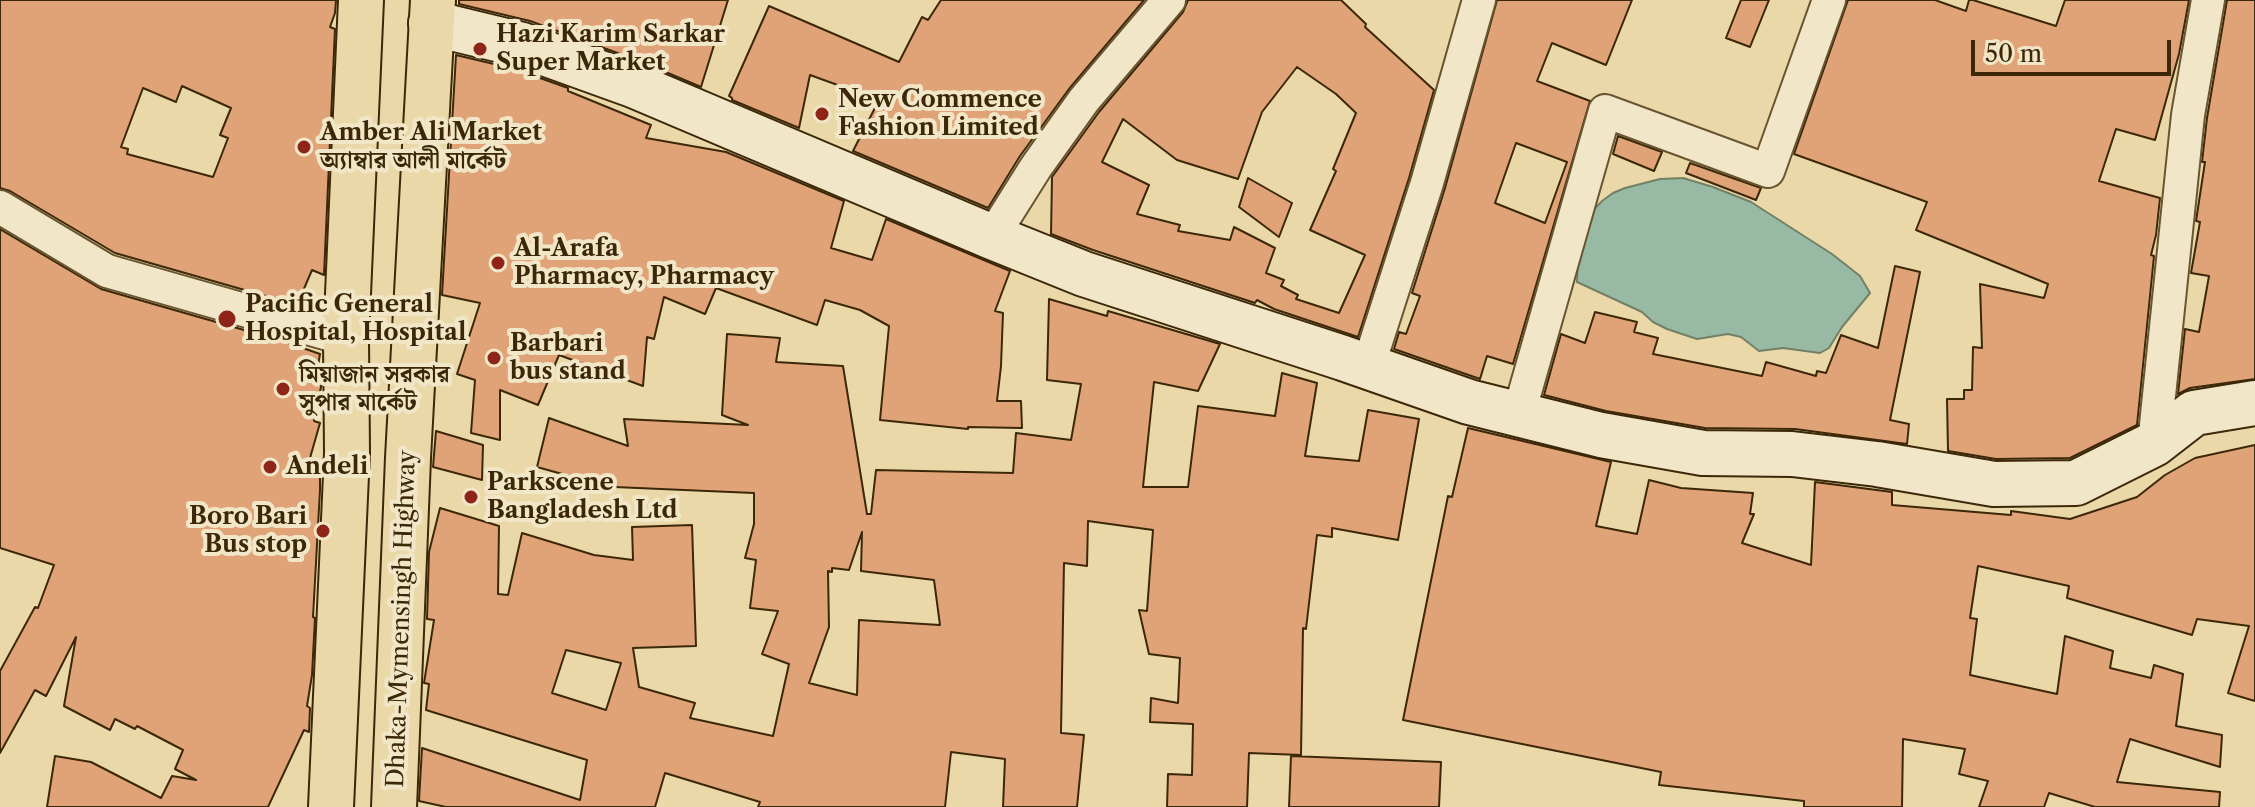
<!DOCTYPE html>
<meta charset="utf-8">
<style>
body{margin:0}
#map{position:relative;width:2255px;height:807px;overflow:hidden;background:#ead8a9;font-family:"Libre Caslon Text",serif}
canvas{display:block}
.scale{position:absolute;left:1971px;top:40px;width:200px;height:36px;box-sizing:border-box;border:4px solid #3c2808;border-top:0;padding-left:10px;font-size:24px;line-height:28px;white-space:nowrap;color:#3c2808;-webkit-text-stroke:6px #f1e6c7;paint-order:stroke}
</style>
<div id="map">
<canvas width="2255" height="807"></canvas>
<div class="scale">50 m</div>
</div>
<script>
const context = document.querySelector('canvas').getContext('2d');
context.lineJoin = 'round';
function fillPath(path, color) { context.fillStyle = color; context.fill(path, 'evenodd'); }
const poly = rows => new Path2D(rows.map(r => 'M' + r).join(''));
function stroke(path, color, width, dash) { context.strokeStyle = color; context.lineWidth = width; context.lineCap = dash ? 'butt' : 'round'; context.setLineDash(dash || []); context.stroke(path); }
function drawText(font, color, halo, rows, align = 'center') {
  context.font = font + ' "Libre Caslon Text","Noto Serif Bengali",serif'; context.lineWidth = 8; context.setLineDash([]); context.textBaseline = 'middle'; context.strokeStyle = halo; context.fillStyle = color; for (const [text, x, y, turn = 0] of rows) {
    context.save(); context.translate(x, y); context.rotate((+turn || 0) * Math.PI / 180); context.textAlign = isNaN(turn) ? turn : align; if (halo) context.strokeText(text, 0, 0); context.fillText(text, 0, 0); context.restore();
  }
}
const water = poly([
 [1683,178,1713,187,1751,202,1832,254,1860,276,1870,293,1842,327,1829,348,1820,353,1783,348,1759,351,1741,337,1728,334,1697,339,1667,329,1653,322,1642,312,1577,282,1578,256,1590,214,1602,201,1613,193,1625,188,1660,179,1683,178]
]);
const building = poly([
 [0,0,336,0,335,13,330,27,335,29,324,275,312,270,297,305,115,253,10,191,0,188,0,0],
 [182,86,231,108,220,135,228,138,213,177,127,154,128,149,121,147,143,88,176,102,182,86],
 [459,0,728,0,701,87,642,62,530,21,459,4,459,0],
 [941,0,1144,0,1069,89,1020,156,988,208,853,151,879,100,810,75,799,128,732,100,732,98,729,96,769,6,899,62,922,17,928,20,941,0],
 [1188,0,1341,0,1366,24,1365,27,1434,90,1409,178,1358,337,1274,309,1257,300,1255,303,1093,250,1051,234,1052,177,1099,112,1183,12,1188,0],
 [1297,67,1336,94,1356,113,1333,169,1336,171,1310,230,1365,255,1339,313,1296,299,1298,295,1281,286,1284,280,1266,273,1275,248,1234,227,1230,240,1178,231,1180,225,1137,214,1149,185,1102,162,1123,119,1177,160,1238,179,1262,112,1297,67],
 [1497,0,1632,0,1606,65,1552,43,1537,81,1590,101,1513,364,1487,356,1480,379,1394,349,1399,332,1406,334,1420,296,1412,293,1445,188,1497,0],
 [1516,143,1567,162,1545,223,1495,203,1516,143],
 [1741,0,1769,0,1750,47,1726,38,1741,0],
 [1848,0,1935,0,1966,11,1969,0,1973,0,2056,26,2065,0,2189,0,2179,54,2155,140,2116,129,2099,181,2160,198,2156,235,2151,255,2154,256,2137,425,2070,458,1996,459,1948,451,1947,399,1964,399,1964,390,1972,390,1973,347,1982,348,1980,284,2044,298,2048,284,1916,230,1927,202,1794,154,1848,0],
 [2227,0,2255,0,2255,379,2190,388,2178,394,2185,329,2199,332,2209,276,2191,273,2200,222,2196,221,2205,162,2202,162,2207,118,2227,0],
 [456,55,515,69,568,88,568,91,651,125,646,138,726,152,844,201,831,248,872,260,886,219,1010,271,995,311,1003,313,1001,366,997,401,1021,401,1022,428,968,427,968,429,880,420,889,326,860,310,825,300,817,325,716,288,705,314,664,297,654,339,647,337,643,386,559,355,538,405,500,390,500,440,471,433,475,380,457,374,480,303,442,295,456,55],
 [1618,136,1662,152,1654,171,1613,154,1618,136],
 [1690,163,1761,188,1756,200,1686,173,1690,163],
 [1248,178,1292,203,1279,237,1239,207,1248,178],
 [0,229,101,289,286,342,320,354,315,383,321,385,321,387,314,421,320,423,310,458,320,461,320,490,313,617,315,618,312,675,307,706,310,708,309,732,304,730,268,807,47,807,55,756,91,762,161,798,172,776,196,780,175,769,183,750,137,726,135,729,115,719,110,730,64,706,76,637,46,696,35,690,0,753,0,671,35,607,38,608,54,565,0,548,0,229],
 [1895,266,1920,272,1890,420,1909,424,1907,444,1795,429,1705,428,1606,411,1544,395,1561,334,1585,343,1595,312,1637,322,1634,332,1658,338,1653,354,1762,376,1766,362,1816,376,1817,371,1826,373,1841,335,1878,348,1895,266],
 [1049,299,1107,316,1108,311,1220,344,1198,391,1154,382,1143,487,1188,487,1198,406,1275,416,1282,373,1317,383,1305,456,1359,461,1368,410,1419,419,1398,540,1332,528,1332,537,1317,535,1306,629,1303,628,1301,755,1249,753,1247,807,1167,807,1168,774,1192,775,1193,724,1150,722,1151,698,1178,703,1180,658,1149,654,1139,610,1147,611,1153,530,1088,521,1087,566,1064,563,1061,733,1084,735,1077,807,1003,807,1005,759,951,752,945,807,758,807,760,802,665,773,655,807,446,807,419,801,422,748,580,800,587,760,426,710,429,684,424,683,434,620,427,619,429,552,440,508,499,526,498,594,508,595,522,533,594,555,633,560,632,527,692,525,696,646,633,648,639,687,695,703,690,718,773,736,789,664,762,654,778,611,750,608,756,560,745,558,754,524,754,493,591,486,591,482,537,467,549,418,628,446,624,419,748,425,722,415,727,334,780,338,776,362,843,366,867,514,871,514,876,470,1013,473,1016,433,1071,440,1081,384,1047,380,1049,299],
 [862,532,861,571,934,580,940,625,859,620,857,695,809,683,829,627,828,571,832,572,832,568,849,570,862,532],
 [566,650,621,663,606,710,552,693,566,650],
 [1468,428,1611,462,1596,526,1637,534,1649,480,1681,488,1753,493,1750,514,1754,514,1742,543,1811,565,1815,482,1892,492,1892,505,2011,515,2011,511,2070,519,2137,497,2165,475,2195,458,2255,445,2255,701,2228,693,2249,626,2197,619,2192,635,2067,598,2069,586,1978,566,1970,618,1977,619,1970,675,2057,694,2065,636,2113,651,2110,668,2151,678,2154,665,2183,674,2176,726,2222,735,2220,767,2130,739,2117,782,2220,792,2219,807,2095,807,2049,793,2044,807,1979,807,1988,781,1959,774,1965,749,1903,739,1902,807,1804,807,1804,801,1659,785,1661,772,1403,720,1448,496,1452,497,1468,428],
 [436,431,483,445,482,480,433,467,436,431],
 [1291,756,1441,762,1439,807,1289,807,1291,756]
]);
const street = poly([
 [0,207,107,271,346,339],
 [992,237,1036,167,1084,100,1169,0],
 [1368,367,1427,183,1479,0],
 [1519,413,1605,111,1768,171,1829,0],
 [2154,444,2188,115,2208,0]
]);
const secondary = poly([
 [431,23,522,45,633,85,992,237,1084,274,1343,358,1469,402,1601,435,1703,453,1792,454,1877,464,1994,484,2076,483,2154,444,2194,413,2255,403]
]);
const highway = poly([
 [331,807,347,453,346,339,361,0],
 [394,807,408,458,433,0]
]);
const markers = [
 [480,49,8,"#8f2418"],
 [822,114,8,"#8f2418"],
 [304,147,8,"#8f2418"],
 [498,263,8,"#8f2418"],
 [227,319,10,"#8f2418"],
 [494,358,8,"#8f2418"],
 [283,389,8,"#8f2418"],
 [270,467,8,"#8f2418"],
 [471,497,8,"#8f2418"],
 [323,531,8,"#8f2418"]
];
const poiNames = [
 ["Hazi Karim Sarkar",496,35],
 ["Super Market",496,63],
 ["New Commence",838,100],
 ["Fashion Limited",838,128],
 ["Amber Ali Market",320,133],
 ["অ্যাম্বার আলী মার্কেট",320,161],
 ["Al-Arafa",514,249],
 ["Pharmacy, Pharmacy",514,277],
 ["Pacific General",245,305],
 ["Hospital, Hospital",245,333],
 ["Barbari",510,344],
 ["bus stand",510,372],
 ["মিয়াজান সরকার",299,375],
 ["সুপার মার্কেট",299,403],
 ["Andeli",286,467],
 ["Parkscene",487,483],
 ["Bangladesh Ltd",487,511],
 ["Boro Bari",307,517,"right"],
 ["Bus stop",307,545,"right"]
];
const streetNames = [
 ["Dhaka-Mymensingh Highway",402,619,-88]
];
fillPath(water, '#98baa5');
stroke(water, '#738066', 2);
fillPath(building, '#e0a377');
stroke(building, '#3c2808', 2);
stroke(street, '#685430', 36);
stroke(secondary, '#3c2808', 48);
stroke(highway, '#3c2808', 48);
stroke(street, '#f1e6c7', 32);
stroke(secondary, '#f1e6c7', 44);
stroke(highway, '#ead8a9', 44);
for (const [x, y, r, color] of markers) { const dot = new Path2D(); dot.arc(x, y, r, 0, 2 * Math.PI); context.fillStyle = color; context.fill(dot); stroke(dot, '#f1e6c7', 3); }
drawText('bold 24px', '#3c2808', '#f1e6c7', poiNames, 'left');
drawText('24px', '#3c2808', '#f1e6c7', streetNames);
</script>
